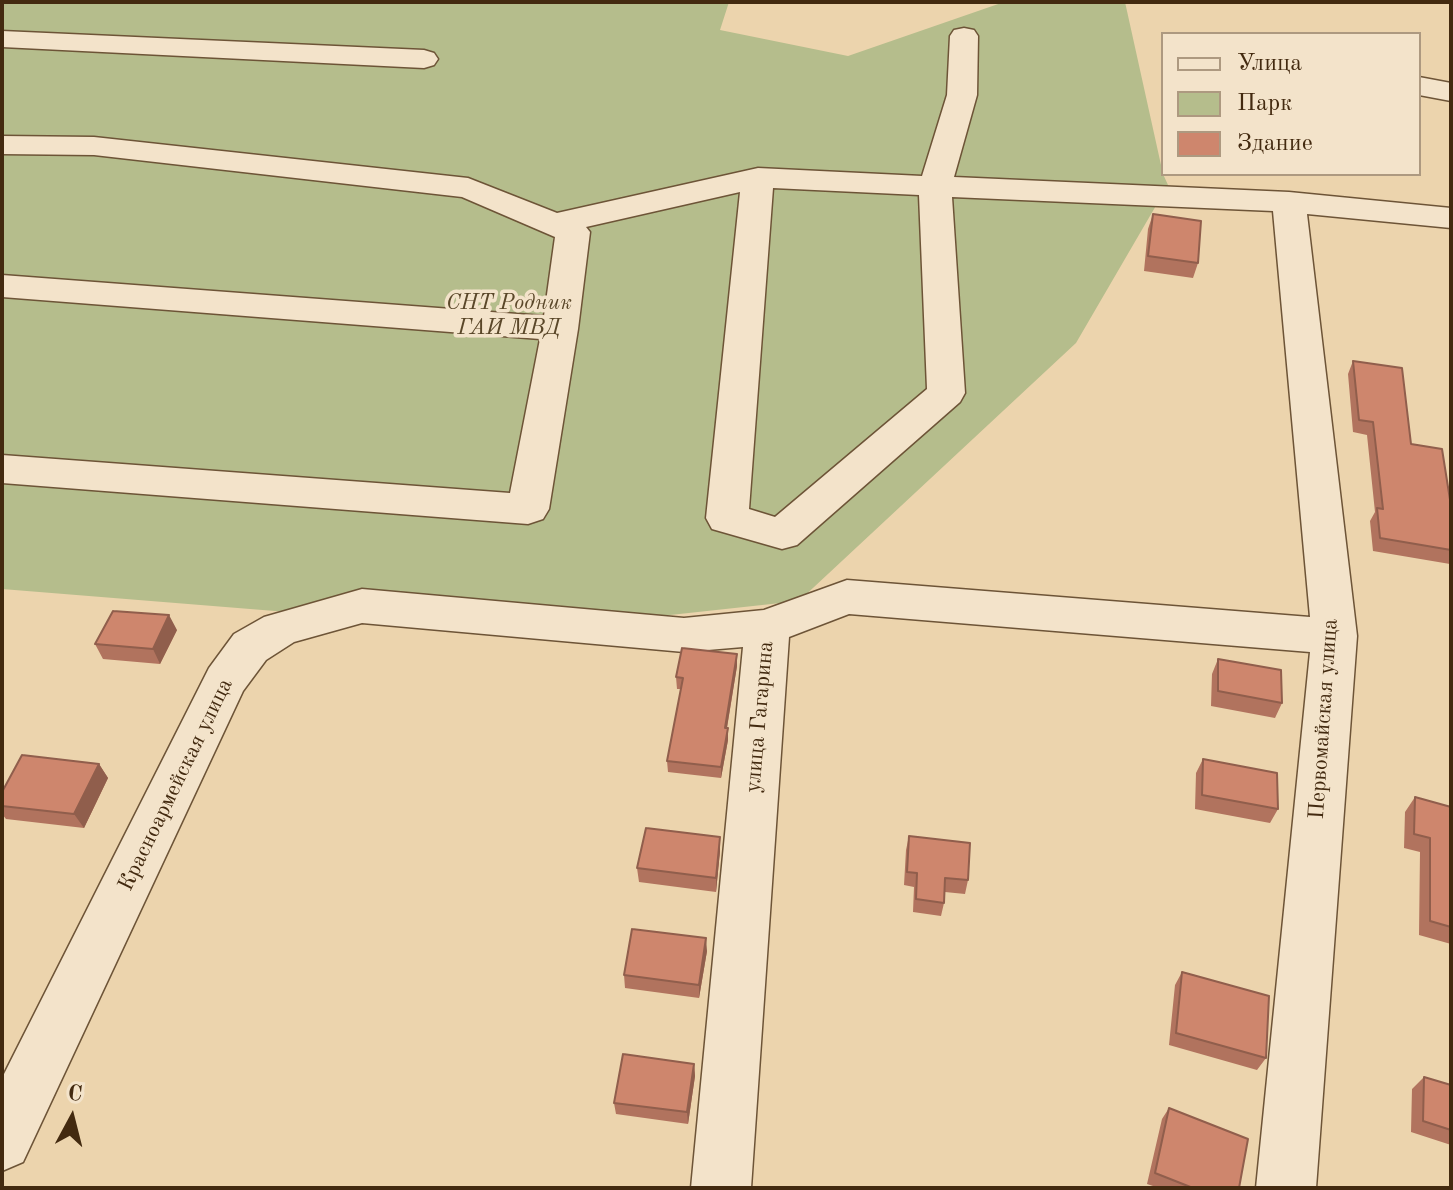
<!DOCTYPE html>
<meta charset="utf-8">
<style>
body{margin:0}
#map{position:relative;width:1453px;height:1190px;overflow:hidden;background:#ecd4ad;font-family:"Old Standard TT",serif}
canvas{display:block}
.frame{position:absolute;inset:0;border:4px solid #432a10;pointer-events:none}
.legend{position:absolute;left:1161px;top:32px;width:260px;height:144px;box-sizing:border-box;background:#f3e3ca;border:2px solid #ad9980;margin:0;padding:10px 14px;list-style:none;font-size:24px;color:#432a10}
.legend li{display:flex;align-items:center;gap:16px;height:40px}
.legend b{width:40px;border:2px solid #ad9980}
.north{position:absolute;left:32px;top:1078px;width:80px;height:80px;-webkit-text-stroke:6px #f3e3ca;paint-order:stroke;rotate:7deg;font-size:22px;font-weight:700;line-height:32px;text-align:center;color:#432a10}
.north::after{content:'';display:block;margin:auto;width:28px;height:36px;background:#432a10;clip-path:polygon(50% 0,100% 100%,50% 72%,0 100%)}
</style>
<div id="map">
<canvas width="1453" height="1190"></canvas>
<div class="frame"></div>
<ul class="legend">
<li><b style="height:10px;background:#f3e3ca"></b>Улица</li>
<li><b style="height:22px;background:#b5bd8c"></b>Парк</li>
<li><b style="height:22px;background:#ce866d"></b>Здание</li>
</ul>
<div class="north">С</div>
</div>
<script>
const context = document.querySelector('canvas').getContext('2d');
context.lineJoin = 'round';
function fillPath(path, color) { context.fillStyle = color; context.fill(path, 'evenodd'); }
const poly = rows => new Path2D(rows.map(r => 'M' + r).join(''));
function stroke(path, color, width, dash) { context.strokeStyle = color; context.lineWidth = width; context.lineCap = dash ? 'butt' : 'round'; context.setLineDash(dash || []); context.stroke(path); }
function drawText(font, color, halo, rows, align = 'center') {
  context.font = font + ' "Old Standard TT",serif'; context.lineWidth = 7; context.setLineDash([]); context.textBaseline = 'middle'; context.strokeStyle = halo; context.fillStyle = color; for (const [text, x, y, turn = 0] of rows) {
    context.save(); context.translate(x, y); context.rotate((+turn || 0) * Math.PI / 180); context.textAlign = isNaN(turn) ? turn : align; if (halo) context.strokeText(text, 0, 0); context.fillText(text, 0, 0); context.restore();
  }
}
const green = poly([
 [2,2,729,2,720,30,848,56,1004,2,1125,2,1163,174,1168,185,1076,343,799,601,523,631,2,589]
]);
const minor = poly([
 [964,28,974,30,978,36,977,95,954,177,1289,192,1451,208,1451,228,1307,214,1357,636,1316,1188,1256,1188,1310,652,849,614,789,637,751,1188,691,1188,743,647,684,652,362,623,294,642,266,660,243,691,23,1162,2,1171,2,1078,209,668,234,634,264,617,362,589,684,618,764,610,847,580,1310,617,1273,211,952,197,965,393,960,402,797,545,782,549,712,529,706,518,740,192,586,227,590,232,578,329,549,509,543,519,528,524,2,483,2,455,510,493,540,339,2,297,2,275,544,316,555,237,462,197,94,155,2,154,2,136,94,137,468,178,557,213,758,168,922,176,947,95,950,36,954,30,964,28],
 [773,188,919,195,927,389,775,517,749,509,773,188],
 [2,31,424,50,434,53,438,59,434,65,424,68,2,47,2,31],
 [1419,77,1451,83,1451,101,1419,95,1419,77]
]);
const wall = poly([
 [1153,214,1198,263,1193,278,1144,271,1148,229],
 [1353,361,1411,444,1451,506,1450,564,1373,551,1370,521,1375,512,1367,435,1353,432,1348,374],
 [177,630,160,664,103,659,95,644],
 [1218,659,1282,703,1275,718,1211,706,1212,674],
 [737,666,727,728,728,728,728,740,721,778,668,772,667,761,681,689,677,689,676,677],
 [1203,759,1278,809,1270,823,1195,809,1196,773],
 [99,764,108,778,84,828,6,819,2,814,2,792],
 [1415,797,1451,807,1451,944,1419,935,1420,852,1404,848,1405,812],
 [909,836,968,880,965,894,945,892,944,903,941,916,913,912,914,887,904,885,906,850],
 [720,851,716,892,639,882,637,868],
 [707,951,699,998,625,988,624,975],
 [1182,972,1266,1058,1257,1070,1169,1045,1175,985],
 [694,1064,695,1076,688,1124,616,1114,614,1103],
 [1424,1077,1451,1085,1451,1145,1411,1132,1412,1089],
 [1169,1108,1239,1188,1159,1188,1147,1184,1162,1119]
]);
const shadedWall = poly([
 [169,615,177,630,160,664,153,649],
 [737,654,737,666,725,739,725,728],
 [728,728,728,740,721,778,721,767],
 [99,764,108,778,84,828,74,814],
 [720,837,720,851,716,892,716,878],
 [706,938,707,951,699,998,699,985],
 [694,1064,695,1076,688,1124,687,1112]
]);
const building = poly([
 [1153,214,1201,221,1198,263,1148,256,1153,214],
 [1353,361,1402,368,1411,444,1442,449,1451,506,1451,550,1380,538,1377,508,1383,509,1373,422,1359,420,1353,361],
 [113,611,169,615,153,649,95,644,113,611],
 [682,648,737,654,725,728,728,728,721,767,667,761,683,678,676,677,682,648],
 [1218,659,1281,670,1282,703,1218,691,1218,659],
 [22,755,99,764,74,814,2,806,2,792,22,755],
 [1203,759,1277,773,1278,809,1202,795,1203,759],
 [1415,797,1451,807,1451,927,1430,921,1430,838,1414,834,1415,797],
 [646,828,720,837,716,878,637,868,646,828],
 [909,836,970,843,968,880,945,878,944,903,916,899,917,873,907,872,909,836],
 [632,929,706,938,699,985,624,975,632,929],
 [1182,972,1269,996,1266,1058,1176,1033,1182,972],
 [623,1054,694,1064,687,1112,614,1103,623,1054],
 [1424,1077,1451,1085,1451,1130,1423,1121,1424,1077],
 [1169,1108,1248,1139,1239,1188,1193,1188,1155,1173,1169,1108]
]);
const parkNames = [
 ["СНТ Родник",509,303],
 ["ГАИ МВД",509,328]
];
const streetNames = [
 ["улица Гагарина",760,717,-85],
 ["Первомайская улица",1324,719,-86],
 ["Красноармейская улица",176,785,-64]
];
fillPath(green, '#b5bd8c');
stroke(minor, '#6d5437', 3);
fillPath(minor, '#f3e3ca');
fillPath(wall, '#b1735e');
fillPath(shadedWall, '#905e4c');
fillPath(building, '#ce866d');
stroke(building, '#905e4c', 2);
drawText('italic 22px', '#5a4729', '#f3e3ca', parkNames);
drawText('22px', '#432a10', '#f3e3ca', streetNames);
</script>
